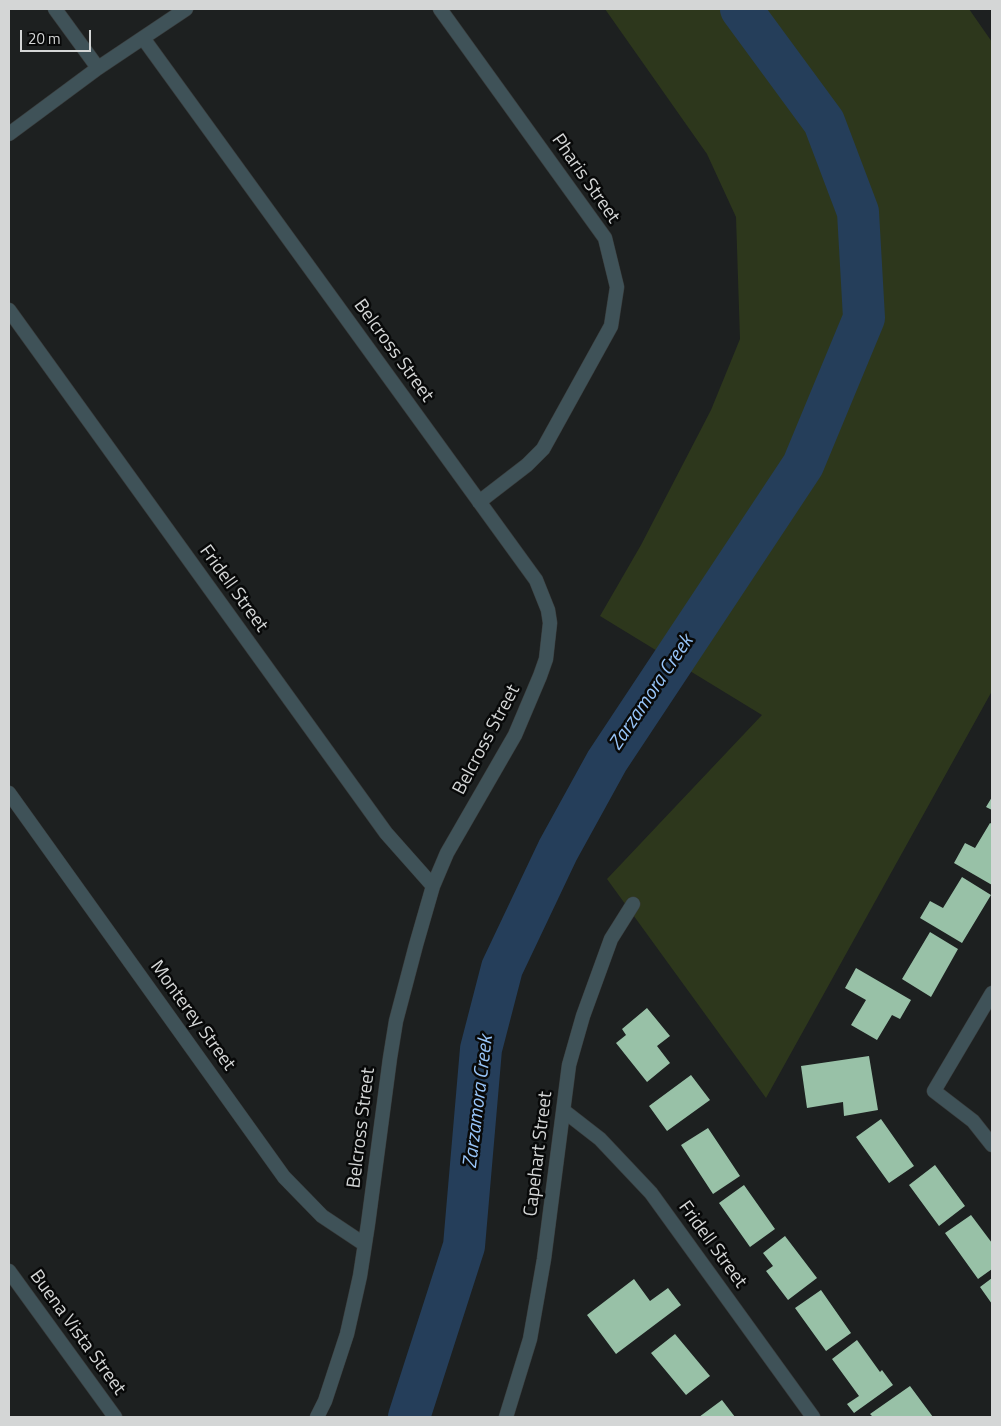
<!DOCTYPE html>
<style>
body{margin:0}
#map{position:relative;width:1001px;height:1426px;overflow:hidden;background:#1d2020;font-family:"Titillium Web",sans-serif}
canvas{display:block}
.frame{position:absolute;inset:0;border:10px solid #d4d6d6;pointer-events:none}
.scale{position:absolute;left:20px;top:30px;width:71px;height:22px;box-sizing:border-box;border:2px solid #d4d6d6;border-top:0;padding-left:6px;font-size:15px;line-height:18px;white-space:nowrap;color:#d4d6d6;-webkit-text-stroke:4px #080909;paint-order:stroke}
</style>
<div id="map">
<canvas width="1001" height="1426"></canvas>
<div class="frame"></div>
<div class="scale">20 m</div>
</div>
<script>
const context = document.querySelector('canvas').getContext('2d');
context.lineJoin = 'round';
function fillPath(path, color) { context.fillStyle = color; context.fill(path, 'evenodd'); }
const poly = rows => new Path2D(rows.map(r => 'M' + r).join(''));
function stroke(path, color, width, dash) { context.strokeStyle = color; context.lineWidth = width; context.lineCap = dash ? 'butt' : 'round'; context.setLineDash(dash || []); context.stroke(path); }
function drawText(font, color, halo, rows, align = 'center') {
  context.font = font + ' "Titillium Web",sans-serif'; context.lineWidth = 5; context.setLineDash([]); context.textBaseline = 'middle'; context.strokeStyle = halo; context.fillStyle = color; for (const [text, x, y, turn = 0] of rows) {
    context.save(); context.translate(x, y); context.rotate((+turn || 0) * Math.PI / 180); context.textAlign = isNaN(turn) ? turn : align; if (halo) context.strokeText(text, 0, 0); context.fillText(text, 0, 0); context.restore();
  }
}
const green = poly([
 [605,9,969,9,992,42,992,691,766,1098,607,879,762,715,600,616,641,545,711,410,740,339,736,217,707,154]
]);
const river = poly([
 [409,1417,464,1246,481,1049,502,968,558,850,607,761,803,465,864,318,858,212,824,122,741,9]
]);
const building = poly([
 [992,797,992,810,986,807],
 [990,823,992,824,992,885,954,863,965,843,975,848],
 [962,877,991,895,962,943,920,918,930,901,943,908],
 [930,932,958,949,931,997,902,979],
 [856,968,911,1000,900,1019,892,1015,877,1040,851,1025,866,1000,845,988],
 [647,1008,670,1036,657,1046,670,1063,647,1082,616,1043,626,1035,622,1029],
 [869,1056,878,1110,844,1116,843,1102,807,1108,801,1066],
 [691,1075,710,1100,667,1131,649,1106],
 [881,1119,914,1166,889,1183,856,1137],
 [708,1128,740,1176,713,1194,681,1145],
 [935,1165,965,1206,939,1226,909,1185],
 [744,1185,775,1229,750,1247,719,1203],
 [971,1215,992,1243,992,1269,978,1279,945,1233],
 [785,1236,817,1278,788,1300,766,1271,773,1266,763,1253],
 [992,1278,992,1304,980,1287],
 [634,1279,650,1301,668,1288,681,1305,616,1354,587,1315],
 [821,1290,851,1333,826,1351,795,1308],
 [675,1334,710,1376,686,1395,651,1353],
 [857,1340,880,1372,882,1370,893,1385,854,1413,847,1404,859,1396,832,1359],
 [910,1386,933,1417,873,1417,870,1414],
 [722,1400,735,1417,699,1417]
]);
const minor = poly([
 [55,9,98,68],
 [440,9,605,238,617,287,611,326,543,449,527,465,479,502],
 [143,38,536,580,548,610,550,623,546,659,540,676,515,735,447,853,433,886,416,945,396,1021,390,1058,368,1224,360,1276,347,1334,325,1401,317,1417],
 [9,134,98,68,186,9],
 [9,310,386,833,433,886],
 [9,793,284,1177,322,1216,364,1244],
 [992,993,934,1091,973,1121,992,1145],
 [564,1111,600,1139,651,1193,813,1417],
 [9,1271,115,1417],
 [506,1417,530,1339,544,1259,569,1065,583,1016,611,939,633,904]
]);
const streetNames = [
 ["Pharis Street",585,179,55],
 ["Belcross Street",393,351,54],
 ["Fridell Street",233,589,54],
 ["Belcross Street",487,740,-62],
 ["Monterey Street",192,1016,54],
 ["Belcross Street",362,1128,-83],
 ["Capehart Street",539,1154,-83],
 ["Fridell Street",712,1245,54],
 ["Buena Vista Street",77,1333,54]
];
const waterNames = [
 ["Zarzamora Creek",652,693,-56],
 ["Zarzamora Creek",479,1102,-83]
];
fillPath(green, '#2d371c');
stroke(river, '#253e5a', 42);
fillPath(building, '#98c1a7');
stroke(minor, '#3a3d3d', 15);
stroke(minor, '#3f5258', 14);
drawText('19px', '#d4d6d6', '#080909', streetNames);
drawText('italic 20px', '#98c5f9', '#080909', waterNames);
</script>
